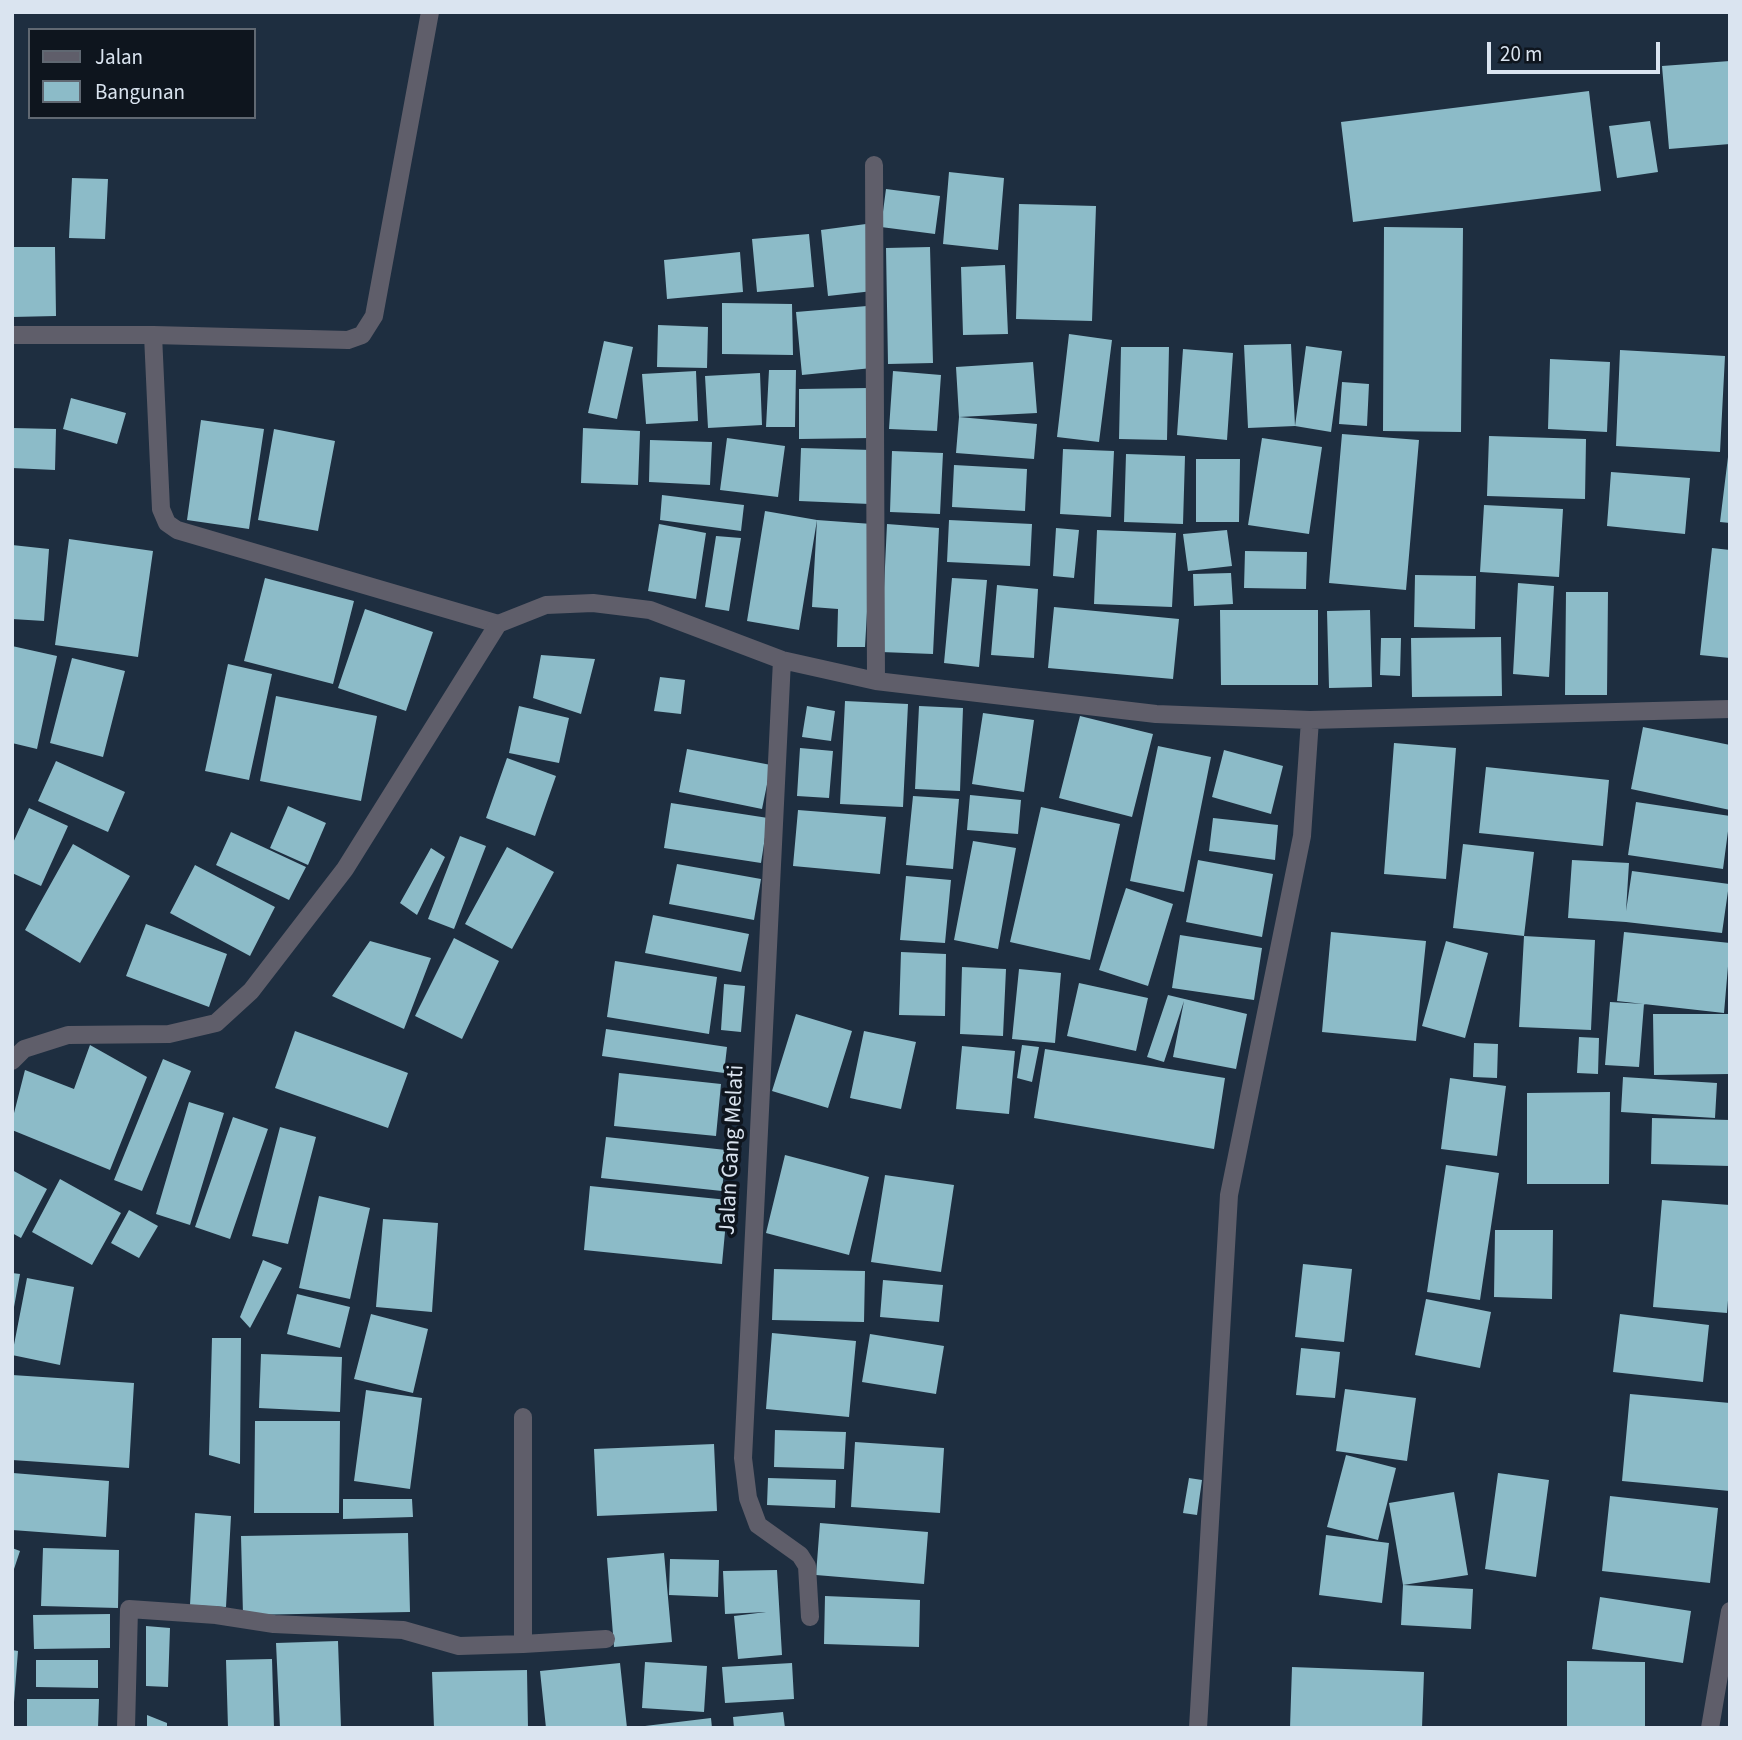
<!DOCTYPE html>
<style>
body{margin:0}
#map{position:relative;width:1742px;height:1740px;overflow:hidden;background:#1e2e40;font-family:"Source Sans 3",sans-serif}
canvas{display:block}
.frame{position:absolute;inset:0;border:14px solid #dae4f0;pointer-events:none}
.legend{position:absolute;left:28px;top:28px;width:228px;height:91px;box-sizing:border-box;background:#0e151e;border:2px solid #606872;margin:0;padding:9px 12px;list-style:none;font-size:21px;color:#dae4f0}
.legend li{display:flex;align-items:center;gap:14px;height:35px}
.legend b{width:35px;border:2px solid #606872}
.scale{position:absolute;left:1487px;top:42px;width:173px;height:32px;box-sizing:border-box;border:4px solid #dae4f0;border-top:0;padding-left:9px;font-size:21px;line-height:24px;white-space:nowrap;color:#dae4f0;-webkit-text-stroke:5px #0e151e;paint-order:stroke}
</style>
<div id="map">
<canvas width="1742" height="1740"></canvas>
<div class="frame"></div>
<ul class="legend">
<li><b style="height:9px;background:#5f5e6a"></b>Jalan</li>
<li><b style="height:19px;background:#8cbbc8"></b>Bangunan</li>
</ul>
<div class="scale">20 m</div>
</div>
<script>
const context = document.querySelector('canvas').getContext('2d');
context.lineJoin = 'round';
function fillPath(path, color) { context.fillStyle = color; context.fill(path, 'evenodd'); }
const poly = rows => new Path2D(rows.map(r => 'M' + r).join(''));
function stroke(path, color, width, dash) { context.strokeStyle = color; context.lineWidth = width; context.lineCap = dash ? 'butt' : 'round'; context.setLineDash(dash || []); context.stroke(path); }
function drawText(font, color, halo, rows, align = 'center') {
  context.font = font + ' "Source Sans 3",sans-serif'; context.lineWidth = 7; context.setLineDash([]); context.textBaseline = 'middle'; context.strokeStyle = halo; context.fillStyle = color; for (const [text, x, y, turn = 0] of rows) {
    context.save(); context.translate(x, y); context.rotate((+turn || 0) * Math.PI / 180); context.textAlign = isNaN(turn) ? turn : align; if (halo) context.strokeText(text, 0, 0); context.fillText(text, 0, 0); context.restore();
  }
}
const building = poly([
 [1730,61,1730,144,1669,149,1662,66],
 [1589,91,1601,191,1353,222,1341,122],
 [1650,121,1658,172,1617,178,1609,126],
 [949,172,1004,178,998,250,943,244],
 [72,178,108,179,105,239,69,238],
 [886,189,940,196,935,234,881,227],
 [1019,204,1096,206,1092,321,1016,319],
 [866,224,873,291,828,296,821,230],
 [1384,227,1463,228,1461,432,1383,431],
 [809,234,814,287,757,292,752,239],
 [12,247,55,247,56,316,12,317],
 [930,247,933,363,888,364,886,248],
 [740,252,743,292,667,299,664,260],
 [1005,265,1008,334,963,335,961,267],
 [722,303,792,304,793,355,722,354],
 [867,306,872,368,802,375,796,312],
 [658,325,708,327,707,368,657,367],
 [1069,334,1112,340,1099,442,1057,437],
 [604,341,633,347,617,419,588,413],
 [1291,344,1295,426,1248,428,1244,345],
 [1306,346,1342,351,1331,432,1295,426],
 [1121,347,1169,347,1167,440,1119,439],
 [1183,349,1233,353,1227,440,1177,435],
 [1620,350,1725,356,1720,452,1616,446],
 [1550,359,1610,362,1607,432,1548,429],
 [1033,362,1037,413,959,417,956,367],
 [769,370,796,370,795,427,766,427],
 [696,371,698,421,646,424,642,374],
 [893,371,941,375,937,431,889,429],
 [760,373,762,425,708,428,705,376],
 [1342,382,1369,384,1367,426,1339,424],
 [870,388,872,438,799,439,799,389],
 [71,398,126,413,117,444,63,429],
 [959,417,1037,424,1034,459,956,453],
 [201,420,264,429,249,529,187,520],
 [12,428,56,429,55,470,12,468],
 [583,428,640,431,638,485,581,483],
 [274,429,335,441,318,531,258,520],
 [1342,434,1419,440,1406,590,1329,583],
 [1489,436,1586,439,1585,499,1487,496],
 [727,438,785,446,778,497,720,490],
 [1262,438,1322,447,1309,534,1248,525],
 [650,440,712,442,710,485,649,482],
 [801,448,872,450,870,504,799,501],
 [1063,449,1114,451,1111,517,1060,514],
 [892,451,943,453,940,514,890,512],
 [1126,454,1185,456,1183,524,1124,522],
 [1728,457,1730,458,1730,523,1720,522],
 [1196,459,1240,459,1239,522,1196,522],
 [954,465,1027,469,1025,511,952,507],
 [1611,472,1690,478,1685,534,1607,526],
 [662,495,744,505,741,531,660,520],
 [1484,505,1563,509,1559,577,1480,572],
 [765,511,817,520,872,524,865,647,837,647,838,609,812,607,817,520,799,630,747,621],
 [949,520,1032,524,1030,566,947,562],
 [659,524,706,533,696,599,648,591],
 [887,524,939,528,933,654,881,652],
 [1056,528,1079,530,1074,578,1053,576],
 [1097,530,1176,533,1172,607,1094,604],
 [1227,530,1232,566,1188,571,1183,534],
 [716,536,741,538,729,611,705,607],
 [69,539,153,551,138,657,55,645],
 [12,545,49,549,44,621,12,619],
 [1712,548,1730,550,1730,658,1700,655],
 [1245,551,1307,552,1306,589,1244,588],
 [1231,573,1233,604,1194,606,1193,574],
 [1415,575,1476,576,1475,629,1414,627],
 [265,578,354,601,333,684,244,661],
 [952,578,987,580,979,667,944,663],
 [1518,583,1554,586,1549,677,1513,674],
 [997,585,1038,589,1034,658,991,655],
 [1566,592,1608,592,1607,695,1565,695],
 [1054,607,1179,619,1173,679,1048,668],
 [365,609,433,632,406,711,338,688],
 [1220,610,1318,610,1318,685,1221,685],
 [1370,610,1372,687,1329,688,1327,611],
 [1501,637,1502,696,1412,697,1411,638],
 [1381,638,1401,638,1400,676,1380,675],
 [12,646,57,656,37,749,12,743],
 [541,655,595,659,581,714,533,698],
 [72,658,125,671,103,757,50,743],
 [228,664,272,674,249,780,205,771],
 [660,677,685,680,681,714,654,711],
 [276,696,377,716,361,801,260,781],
 [845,701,908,704,903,807,840,804],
 [519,706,569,718,559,763,509,753],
 [807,706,835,711,831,741,802,737],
 [919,706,963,708,960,791,915,789],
 [983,713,1034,720,1024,792,972,784],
 [1080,716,1153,734,1132,817,1059,798],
 [1643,727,1730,745,1730,810,1631,789],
 [1394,743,1456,748,1446,879,1384,874],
 [1158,746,1211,757,1184,892,1130,881],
 [800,748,833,751,829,798,797,796],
 [687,749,771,765,762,809,679,792],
 [1224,750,1283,766,1271,814,1212,797],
 [507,758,556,776,535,836,486,818],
 [56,761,125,792,108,832,38,801],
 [1486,767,1609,780,1603,846,1479,833],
 [970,795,1021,800,1018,834,967,830],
 [913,796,959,799,953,869,906,865],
 [1636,802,1730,816,1723,869,1628,855],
 [671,803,768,818,761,863,664,848],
 [288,806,326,823,308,865,270,848],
 [1041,807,1120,824,1090,960,1010,942],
 [29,808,68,826,41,886,12,873,12,845],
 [798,810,886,817,880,874,793,866],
 [1213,818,1278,825,1275,860,1209,851],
 [231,832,306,867,289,900,216,865],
 [460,836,486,846,454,929,428,919],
 [973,841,1016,848,998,949,954,940],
 [73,844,130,876,80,963,25,930],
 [1463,844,1534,852,1524,936,1453,928],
 [507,847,554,872,512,949,465,924],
 [431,848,445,857,417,915,400,903],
 [1198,860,1273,874,1262,937,1186,922],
 [1572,860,1629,863,1626,911,1632,871,1729,884,1722,933,1626,922,1568,918],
 [677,864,761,879,754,920,669,904],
 [195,865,275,907,250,956,170,913],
 [906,876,951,880,945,943,900,940],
 [1126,888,1173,904,1148,986,1099,970],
 [653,915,749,934,741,972,645,953],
 [146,924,227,954,209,1007,126,976],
 [1331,932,1426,941,1416,1041,1322,1032],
 [1624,932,1730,943,1724,1013,1617,1001],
 [1180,935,1262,948,1254,1000,1172,988],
 [1524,936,1595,940,1591,1030,1519,1027],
 [454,938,499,961,462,1039,415,1016],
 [370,941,431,958,404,1029,332,996],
 [1446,941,1488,953,1465,1038,1422,1026],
 [901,952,946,954,945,1016,899,1015],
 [615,961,717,977,709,1034,607,1017],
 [962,967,1006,969,1003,1036,960,1034],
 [1019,969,1061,973,1055,1043,1012,1039],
 [1079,983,1148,998,1136,1051,1067,1036],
 [724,984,745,986,741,1032,721,1030],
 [1168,995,1247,1014,1236,1069,1173,1057,1184,1001,1164,1062,1147,1057],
 [1610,1002,1644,1004,1639,1067,1605,1065],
 [796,1014,852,1031,828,1108,772,1091],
 [1653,1014,1730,1014,1730,1074,1654,1075],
 [606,1029,727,1047,724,1073,602,1056],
 [295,1031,408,1073,388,1128,275,1088],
 [864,1031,916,1042,901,1109,850,1098],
 [1579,1037,1599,1038,1598,1074,1577,1073],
 [1474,1043,1498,1044,1497,1078,1473,1077],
 [90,1045,147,1077,110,1170,12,1130,12,1121,25,1070,74,1089],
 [1022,1045,1039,1047,1032,1082,1017,1078],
 [962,1046,1015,1051,1009,1114,956,1109],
 [1045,1049,1225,1078,1214,1149,1034,1118],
 [163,1059,191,1071,142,1191,114,1180],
 [619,1073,721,1084,716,1136,614,1126],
 [1623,1077,1717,1083,1715,1118,1621,1112],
 [1450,1078,1506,1086,1497,1156,1441,1149],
 [1610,1092,1609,1184,1527,1184,1527,1093],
 [189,1102,224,1113,190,1225,156,1214],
 [233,1117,268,1129,230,1239,195,1227],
 [1652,1118,1730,1120,1730,1166,1651,1164],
 [280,1127,316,1137,288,1244,252,1236],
 [606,1137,726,1150,722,1191,601,1178],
 [785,1155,869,1177,849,1255,766,1233],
 [1446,1165,1499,1173,1480,1300,1427,1292],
 [12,1170,47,1189,21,1238,12,1233],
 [885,1175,954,1185,941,1272,871,1262],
 [60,1179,121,1213,92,1265,32,1232],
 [590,1186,728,1200,722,1264,584,1250],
 [319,1196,370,1208,350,1299,299,1288],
 [1662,1200,1730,1205,1730,1275,1727,1313,1653,1307],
 [129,1210,158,1226,139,1258,111,1243],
 [383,1219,438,1223,432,1312,376,1307],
 [1495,1230,1553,1230,1552,1299,1494,1297],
 [263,1260,282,1268,250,1328,240,1317],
 [1303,1264,1352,1269,1344,1342,1295,1337],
 [774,1269,865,1271,864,1322,772,1320],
 [12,1273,20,1274,14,1307,12,1307],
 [27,1278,74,1287,60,1365,12,1355],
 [883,1280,943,1285,939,1322,880,1317],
 [297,1294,350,1307,340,1348,287,1334],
 [1426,1299,1491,1312,1480,1368,1415,1355],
 [371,1314,428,1329,413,1393,354,1379],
 [1620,1314,1709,1325,1703,1382,1613,1372],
 [772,1333,856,1341,849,1417,766,1409],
 [870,1334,944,1346,936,1394,862,1382],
 [212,1338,241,1338,240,1464,209,1455],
 [1301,1348,1340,1352,1335,1398,1296,1395],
 [261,1354,342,1357,340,1412,259,1408],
 [12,1375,134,1383,129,1468,12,1460],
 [1345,1389,1416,1398,1407,1461,1336,1451],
 [366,1390,422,1398,410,1489,354,1481],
 [1630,1394,1730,1403,1730,1491,1622,1481],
 [255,1421,340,1421,339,1513,254,1513],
 [775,1430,846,1432,844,1469,774,1467],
 [855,1442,944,1448,940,1513,851,1507],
 [714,1444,717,1511,597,1516,594,1449],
 [1346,1455,1396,1468,1378,1540,1327,1527],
 [13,1473,109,1481,106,1537,12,1530],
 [1498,1473,1549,1480,1536,1577,1485,1569],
 [768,1478,836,1480,835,1508,767,1505],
 [1189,1478,1202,1480,1197,1515,1183,1513],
 [1454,1492,1468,1575,1403,1585,1389,1503],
 [1610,1496,1718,1508,1710,1583,1602,1571],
 [343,1499,412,1499,413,1517,343,1519],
 [195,1513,231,1516,226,1607,190,1605],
 [820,1523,928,1532,924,1584,816,1575],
 [408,1533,410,1612,243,1615,241,1536],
 [1326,1535,1389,1543,1382,1603,1319,1595],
 [12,1548,20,1551,13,1572,12,1572],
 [43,1548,119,1550,118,1608,41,1606],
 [664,1553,672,1642,614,1647,607,1558],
 [670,1559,719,1560,718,1597,669,1595],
 [777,1570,782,1655,738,1659,734,1616,766,1612,725,1614,723,1571],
 [1403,1585,1473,1589,1471,1629,1401,1625],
 [825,1596,920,1600,919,1647,824,1644],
 [1600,1597,1691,1611,1683,1663,1592,1649],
 [110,1614,110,1648,34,1649,33,1615],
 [146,1626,170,1628,168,1687,146,1686],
 [338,1641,341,1728,280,1728,276,1643],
 [12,1650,18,1651,14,1702,12,1702],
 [272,1659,274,1728,228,1728,226,1660],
 [36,1660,98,1660,98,1688,36,1687],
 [1567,1661,1645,1662,1645,1728,1567,1728],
 [645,1662,707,1666,704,1712,642,1708],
 [620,1663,627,1728,546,1728,540,1671],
 [792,1663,794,1699,725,1703,722,1667],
 [1292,1667,1424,1672,1422,1728,1290,1728],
 [527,1670,528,1728,434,1728,432,1672],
 [27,1699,99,1699,98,1728,27,1728],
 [783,1712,785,1728,734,1728,733,1717],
 [147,1715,167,1723,167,1728,147,1728],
 [711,1718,712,1728,645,1728,645,1726]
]);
const lane = poly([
 [430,12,374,316,362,335,348,340,153,335,161,509,167,523,177,530,498,624],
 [12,335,153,335]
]);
const street = poly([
 [874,165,876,681],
 [782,660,743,1458,748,1498,758,1525,800,1555,807,1566,810,1617],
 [12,1061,24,1049,68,1035,169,1034,216,1023,251,991,345,869,498,624,546,605,593,603,650,610,782,660,876,681,1156,714,1310,720,1730,709],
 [523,1644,606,1639],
 [126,1728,129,1609,216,1615,274,1624,403,1630,459,1646,523,1644,523,1417],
 [1198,1728,1229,1195,1302,836,1310,720],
 [1710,1728,1730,1611]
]);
const streetNames = [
 ["Jalan Gang Melati",733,1150,-87]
];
fillPath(building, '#8cbbc8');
stroke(lane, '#5f5e6a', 18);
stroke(street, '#5f5e6a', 18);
drawText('23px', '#dae4f0', '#0e151e', streetNames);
</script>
